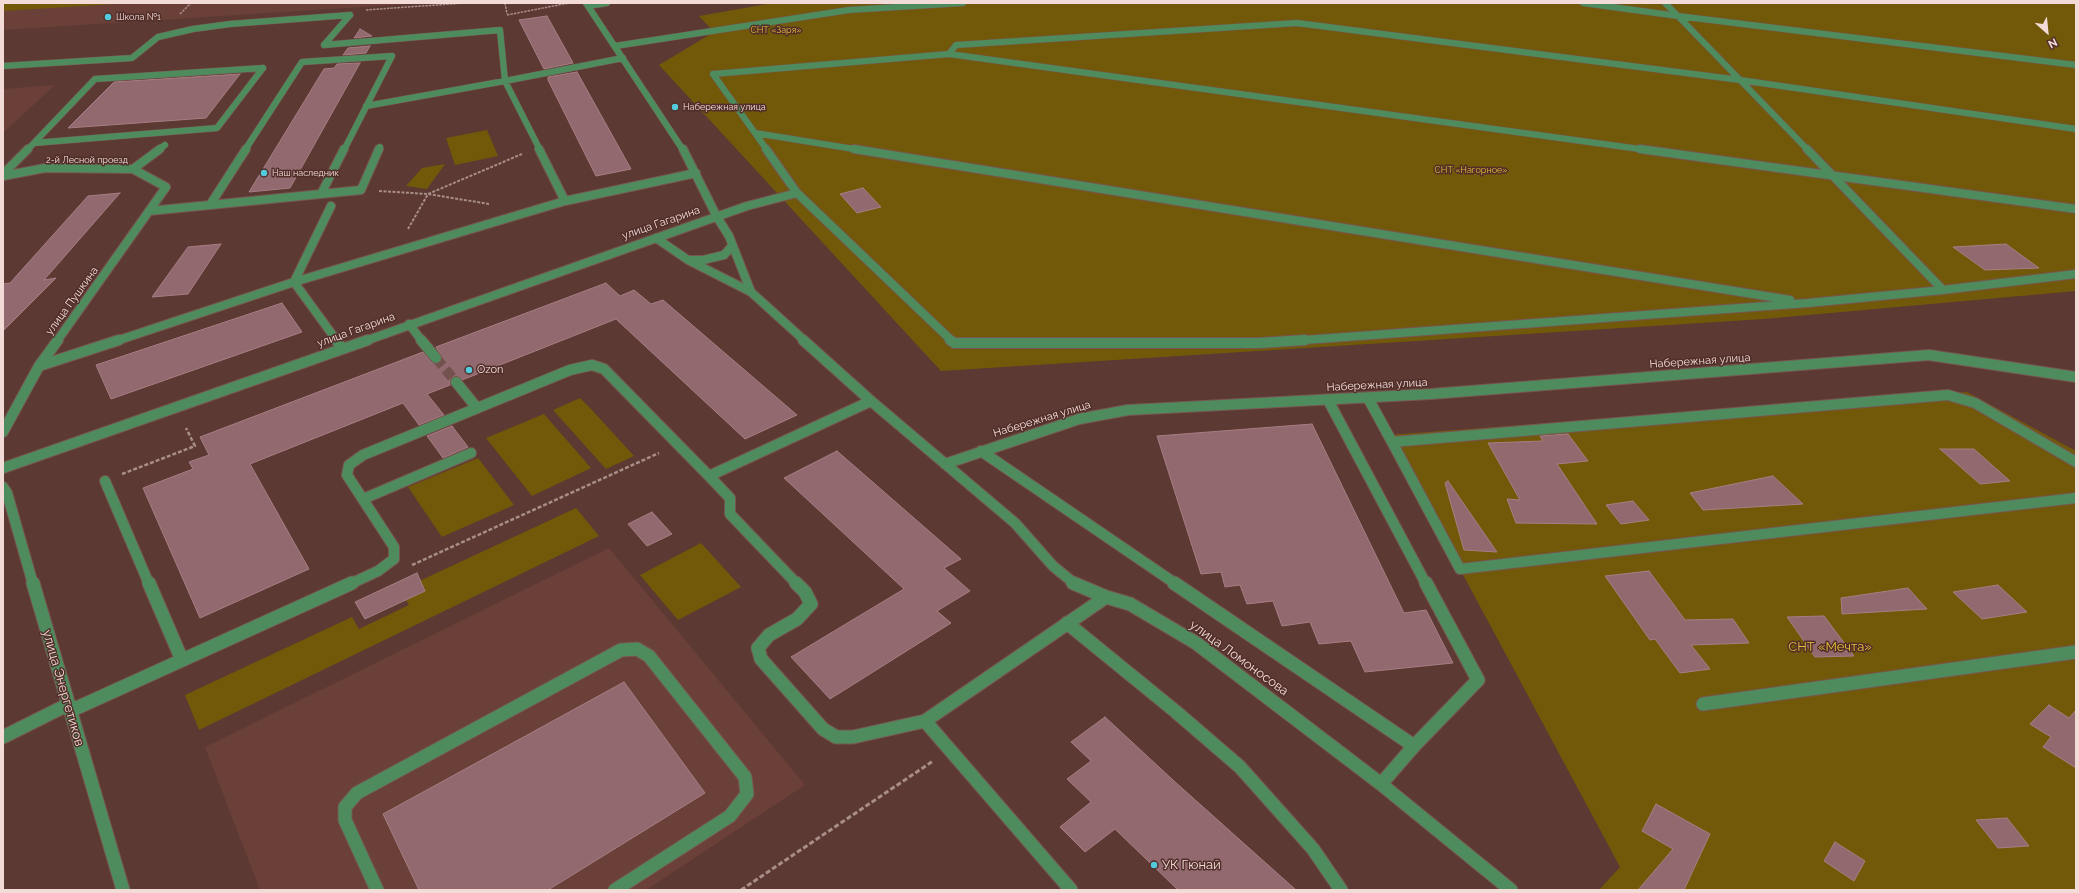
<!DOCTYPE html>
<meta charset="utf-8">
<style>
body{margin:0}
#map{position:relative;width:2079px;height:893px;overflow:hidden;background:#5c3933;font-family:Raleway,sans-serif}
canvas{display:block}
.frame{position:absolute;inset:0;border:4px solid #f3dcd8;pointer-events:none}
.north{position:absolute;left:2027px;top:12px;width:40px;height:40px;-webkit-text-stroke:3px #512e29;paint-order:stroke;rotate:153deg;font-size:11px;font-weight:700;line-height:16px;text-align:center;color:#f3dcd8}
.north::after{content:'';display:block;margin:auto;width:14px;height:18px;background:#f3dcd8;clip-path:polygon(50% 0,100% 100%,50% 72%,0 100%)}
</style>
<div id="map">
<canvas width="2079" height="893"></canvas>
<div class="frame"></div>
<div class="north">N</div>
</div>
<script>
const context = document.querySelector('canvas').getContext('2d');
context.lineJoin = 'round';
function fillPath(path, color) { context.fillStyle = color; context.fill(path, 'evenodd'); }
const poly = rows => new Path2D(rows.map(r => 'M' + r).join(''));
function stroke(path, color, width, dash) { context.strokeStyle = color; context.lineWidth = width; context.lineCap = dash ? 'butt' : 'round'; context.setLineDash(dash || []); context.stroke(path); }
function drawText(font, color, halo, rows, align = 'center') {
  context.font = font + ' Raleway,sans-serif'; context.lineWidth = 3; context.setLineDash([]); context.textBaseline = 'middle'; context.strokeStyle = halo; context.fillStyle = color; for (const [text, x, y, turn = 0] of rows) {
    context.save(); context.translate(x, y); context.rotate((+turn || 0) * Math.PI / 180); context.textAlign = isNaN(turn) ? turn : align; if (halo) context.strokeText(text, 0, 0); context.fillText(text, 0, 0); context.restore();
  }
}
const built = poly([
 [3,3,423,3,3,30],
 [55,85,3,133,3,89],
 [609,548,805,785,646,890,260,890,205,747]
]);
const green = poly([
 [3,3,130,3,3,11],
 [773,3,2076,3,2076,291,1764,319,941,371,659,65,714,32,699,16],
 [487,130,498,156,455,165,446,138],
 [445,164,427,189,406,186,422,168],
 [1967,392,2076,451,2076,890,1599,890,1620,867,1388,435],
 [580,398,592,410,634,456,606,469,553,410],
 [544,414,591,468,532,496,486,438],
 [478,458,514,505,442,537,408,487],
 [576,508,599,536,199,730,185,695,352,617,359,629,409,605,400,590],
 [701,543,741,587,678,620,640,575]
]);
const building = poly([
 [547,16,572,61,573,63,544,69,519,20,547,16],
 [360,29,372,36,354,38,360,29],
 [370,46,366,53,343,55,348,48,370,46],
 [360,63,290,188,249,192,324,69,334,68,337,64,360,63],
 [577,72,631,169,596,176,548,80,548,77,577,72],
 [240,74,206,118,68,128,114,82,240,74],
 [863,188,881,207,857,213,840,194,863,188],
 [120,193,44,280,56,278,3,331,3,284,10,283,88,196,120,193],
 [221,244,188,294,152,297,188,247,221,244],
 [2006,244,2039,268,1985,270,1953,247,2006,244],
 [606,283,620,296,634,290,651,304,663,300,797,415,745,439,616,319,462,380,458,376,452,377,450,380,450,385,427,394,444,415,419,425,403,403,250,464,309,569,200,618,143,488,193,469,189,462,209,455,200,437,423,352,431,362,437,364,440,363,442,357,436,347,606,283],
 [282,303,302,332,111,399,96,365,282,303],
 [1312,424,1404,613,1426,610,1453,663,1365,672,1351,641,1319,644,1310,622,1282,626,1273,601,1247,604,1240,585,1225,587,1221,572,1201,574,1157,436,1312,424],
 [452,426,468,447,443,458,427,436,452,426],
 [1568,434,1588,461,1557,464,1597,524,1516,523,1507,499,1520,500,1488,443,1543,441,1540,436,1568,434],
 [1940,449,1974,449,2010,481,1980,484,1940,449],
 [837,451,961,559,944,568,970,591,937,611,951,623,830,699,791,657,904,589,784,478,837,451],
 [1773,476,1803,504,1703,510,1690,493,1773,476],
 [1448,481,1497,552,1464,550,1445,483,1448,481],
 [1633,501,1649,520,1621,524,1606,505,1633,501],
 [652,512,672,534,647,546,628,524,652,512],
 [1649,571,1685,620,1733,619,1749,643,1691,645,1710,669,1680,673,1655,639,1650,640,1605,576,1649,571],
 [417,573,425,591,365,619,355,602,417,573],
 [1998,585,2027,612,1982,619,1953,592,1998,585],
 [1908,588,1927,609,1842,614,1841,598,1908,588],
 [1824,616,1854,656,1815,657,1787,617,1824,616],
 [624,682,705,793,548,890,419,890,383,814,624,682],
 [2049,705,2069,718,2076,710,2076,768,2043,747,2051,737,2030,724,2049,705],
 [1105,717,1174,781,1296,890,1178,890,1115,829,1085,852,1060,827,1091,802,1067,779,1091,761,1071,742,1105,717],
 [1656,804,1710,834,1684,890,1638,890,1673,849,1642,831,1656,804],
 [2007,818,2029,846,1998,848,1976,820,2007,818],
 [1835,842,1865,861,1854,881,1824,861,1835,842]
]);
const minorTunnel = poly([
 [436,358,456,382]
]);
const pathFar3 = poly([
 [505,3,507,14],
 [366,10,465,3],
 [180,14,191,3],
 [507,15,569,3]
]);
const pathFar2 = poly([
 [379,191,428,194,489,204],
 [408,229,428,194,522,154]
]);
const pathFar1 = poly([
 [122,474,195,446,186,428],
 [412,565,659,453]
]);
const path = poly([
 [741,890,933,761]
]);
const minorFar3 = poly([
 [586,3,683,150],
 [1583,3,1678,16,1808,150],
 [1665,3,1678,16,2076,65],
 [588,6,607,3],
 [324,45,500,30,505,81,366,106],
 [324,45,350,15],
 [615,46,849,10,963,3],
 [949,54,956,45,1297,23,1740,80,2076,129],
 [3,66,132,58,158,37,193,29,230,24,350,15],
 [263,68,217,128,34,143,95,79,263,68],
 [713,74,767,150],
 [713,74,949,54,1647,150],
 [755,133,860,150],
 [27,150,34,143],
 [158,150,165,145],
 [245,150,302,62,392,56,344,150],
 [379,150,380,147],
 [540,150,505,81,623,58]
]);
const minorFar2 = poly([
 [683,149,717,217,729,236,751,292],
 [766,149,797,193,952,341],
 [854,149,1790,300],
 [1640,149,2076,209],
 [1807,149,1943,290],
 [133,169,160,149],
 [3,174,28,149],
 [3,176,45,168,133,169,166,187,57,341],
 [321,194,361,190,379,149],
 [565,201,696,173],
 [210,205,246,149],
 [210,205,321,194,344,149],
 [331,206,294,282,337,341],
 [149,211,210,205],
 [656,238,688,260,751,292,805,341],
 [690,260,703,260,724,255,732,246],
 [409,324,422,341],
 [116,341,294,282,565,201,539,149],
 [365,341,747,206,797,193],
 [1291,341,1808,303,1943,290,2076,274]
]);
const minorFar1 = poly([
 [336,340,342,348],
 [421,340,436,358],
 [803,340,871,401,1015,523,1053,566,1075,584],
 [950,340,954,343,1259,343,1305,340],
 [39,366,119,340],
 [456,382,477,408],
 [1368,398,1392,442],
 [1328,400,1426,584],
 [3,432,39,366,58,340],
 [981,451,1176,584],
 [2076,462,1975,403,1948,395,1392,442,1460,569,2076,498],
 [945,464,1079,419,1128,410,1431,394,1929,355,2076,377],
 [3,468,368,340],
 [105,481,149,584],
 [3,487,7,493,33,584],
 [363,499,471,453],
 [350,584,378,571,394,559,394,547,347,475,349,465,363,455,570,370,592,365,604,369,709,476],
 [797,584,730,514,730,498,709,476,871,401]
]);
const minor = poly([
 [33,583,123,890],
 [149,583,182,660],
 [796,583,805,592,811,604,797,619,769,635,758,648,761,659,823,729,836,737,853,737,925,721,1106,597],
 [1073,583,1106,597,1130,604,1196,643,1381,784,1511,890],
 [1174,583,1414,746],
 [1067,623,1175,711,1240,767,1313,849,1341,890],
 [1703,704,2076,652],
 [70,711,352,583],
 [925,721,1071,890],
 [3,737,69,704],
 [1381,784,1414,746,1478,680,1426,583],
 [377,890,345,820,345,807,357,793,621,650,637,649,649,656,745,777,747,794,730,816,615,890]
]);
const markers = [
 [108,17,4,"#54cadd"],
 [675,107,4,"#54cadd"],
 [264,173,4,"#54cadd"],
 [469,370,4,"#54cadd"],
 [1154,865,4,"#54cadd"]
];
const farPoinames = [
 ["Школа №1",116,17],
 ["Набережная улица",683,107],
 ["Наш наследник",272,173]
];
const farParknames = [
 ["СНТ «Заря»",776,30],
 ["СНТ «Нагорное»",1471,170]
];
const farStreetnames = [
 ["2-й Лесной проезд",87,160]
];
const streetNames = [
 ["улица Гагарина",661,223,-19],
 ["улица Пушкина",72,301,-54],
 ["улица Гагарина",356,330,-20],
 ["Набережная улица",1700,361,-4],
 ["Набережная улица",1377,385,-3],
 ["Набережная улица",1042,419,-17]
];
const poiNames = [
 ["Ozon",477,370]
];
const nearParknames = [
 ["СНТ «Мечта»",1830,647]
];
const nearStreetnames = [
 ["улица Ломоносова",1239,658,36],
 ["улица Энергетиков",63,688,74]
];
const nearPoinames = [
 ["УК Гюнай",1162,865]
];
fillPath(built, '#6b4039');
fillPath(green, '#715909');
fillPath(building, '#91696e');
stroke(building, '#a77e83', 1);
stroke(minorTunnel, '#73514c', 10, [10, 5]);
stroke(minorFar3, '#775651', 7);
stroke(minorFar2, '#775651', 10);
stroke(minorFar1, '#775651', 12);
stroke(minor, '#775651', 15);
stroke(pathFar3, '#a98d88', 1.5, [2.5, 1]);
stroke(pathFar2, '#a98d88', 2, [3, 1.5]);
stroke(pathFar1, '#a98d88', 2.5, [4, 2]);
stroke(path, '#a98d88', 3, [5, 2.5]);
stroke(minorFar3, '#4f8c5d', 6);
stroke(minorFar2, '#4f8c5d', 8);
stroke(minorFar1, '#4f8c5d', 10);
stroke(minor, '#4f8c5d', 13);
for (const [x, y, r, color] of markers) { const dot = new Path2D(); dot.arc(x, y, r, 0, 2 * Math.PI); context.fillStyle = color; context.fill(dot); stroke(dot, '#512e29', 1.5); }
drawText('9px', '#f3dcd8', '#512e29', farPoinames, 'left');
drawText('9px', '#e8bd3a', '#512e29', farParknames);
drawText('9px', '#f3dcd8', '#512e29', farStreetnames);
drawText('11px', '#f3dcd8', '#512e29', streetNames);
drawText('11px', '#f3dcd8', '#512e29', poiNames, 'left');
drawText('13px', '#e8bd3a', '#512e29', nearParknames);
drawText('13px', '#f3dcd8', '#512e29', nearStreetnames);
drawText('13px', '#f3dcd8', '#512e29', nearPoinames, 'left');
</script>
